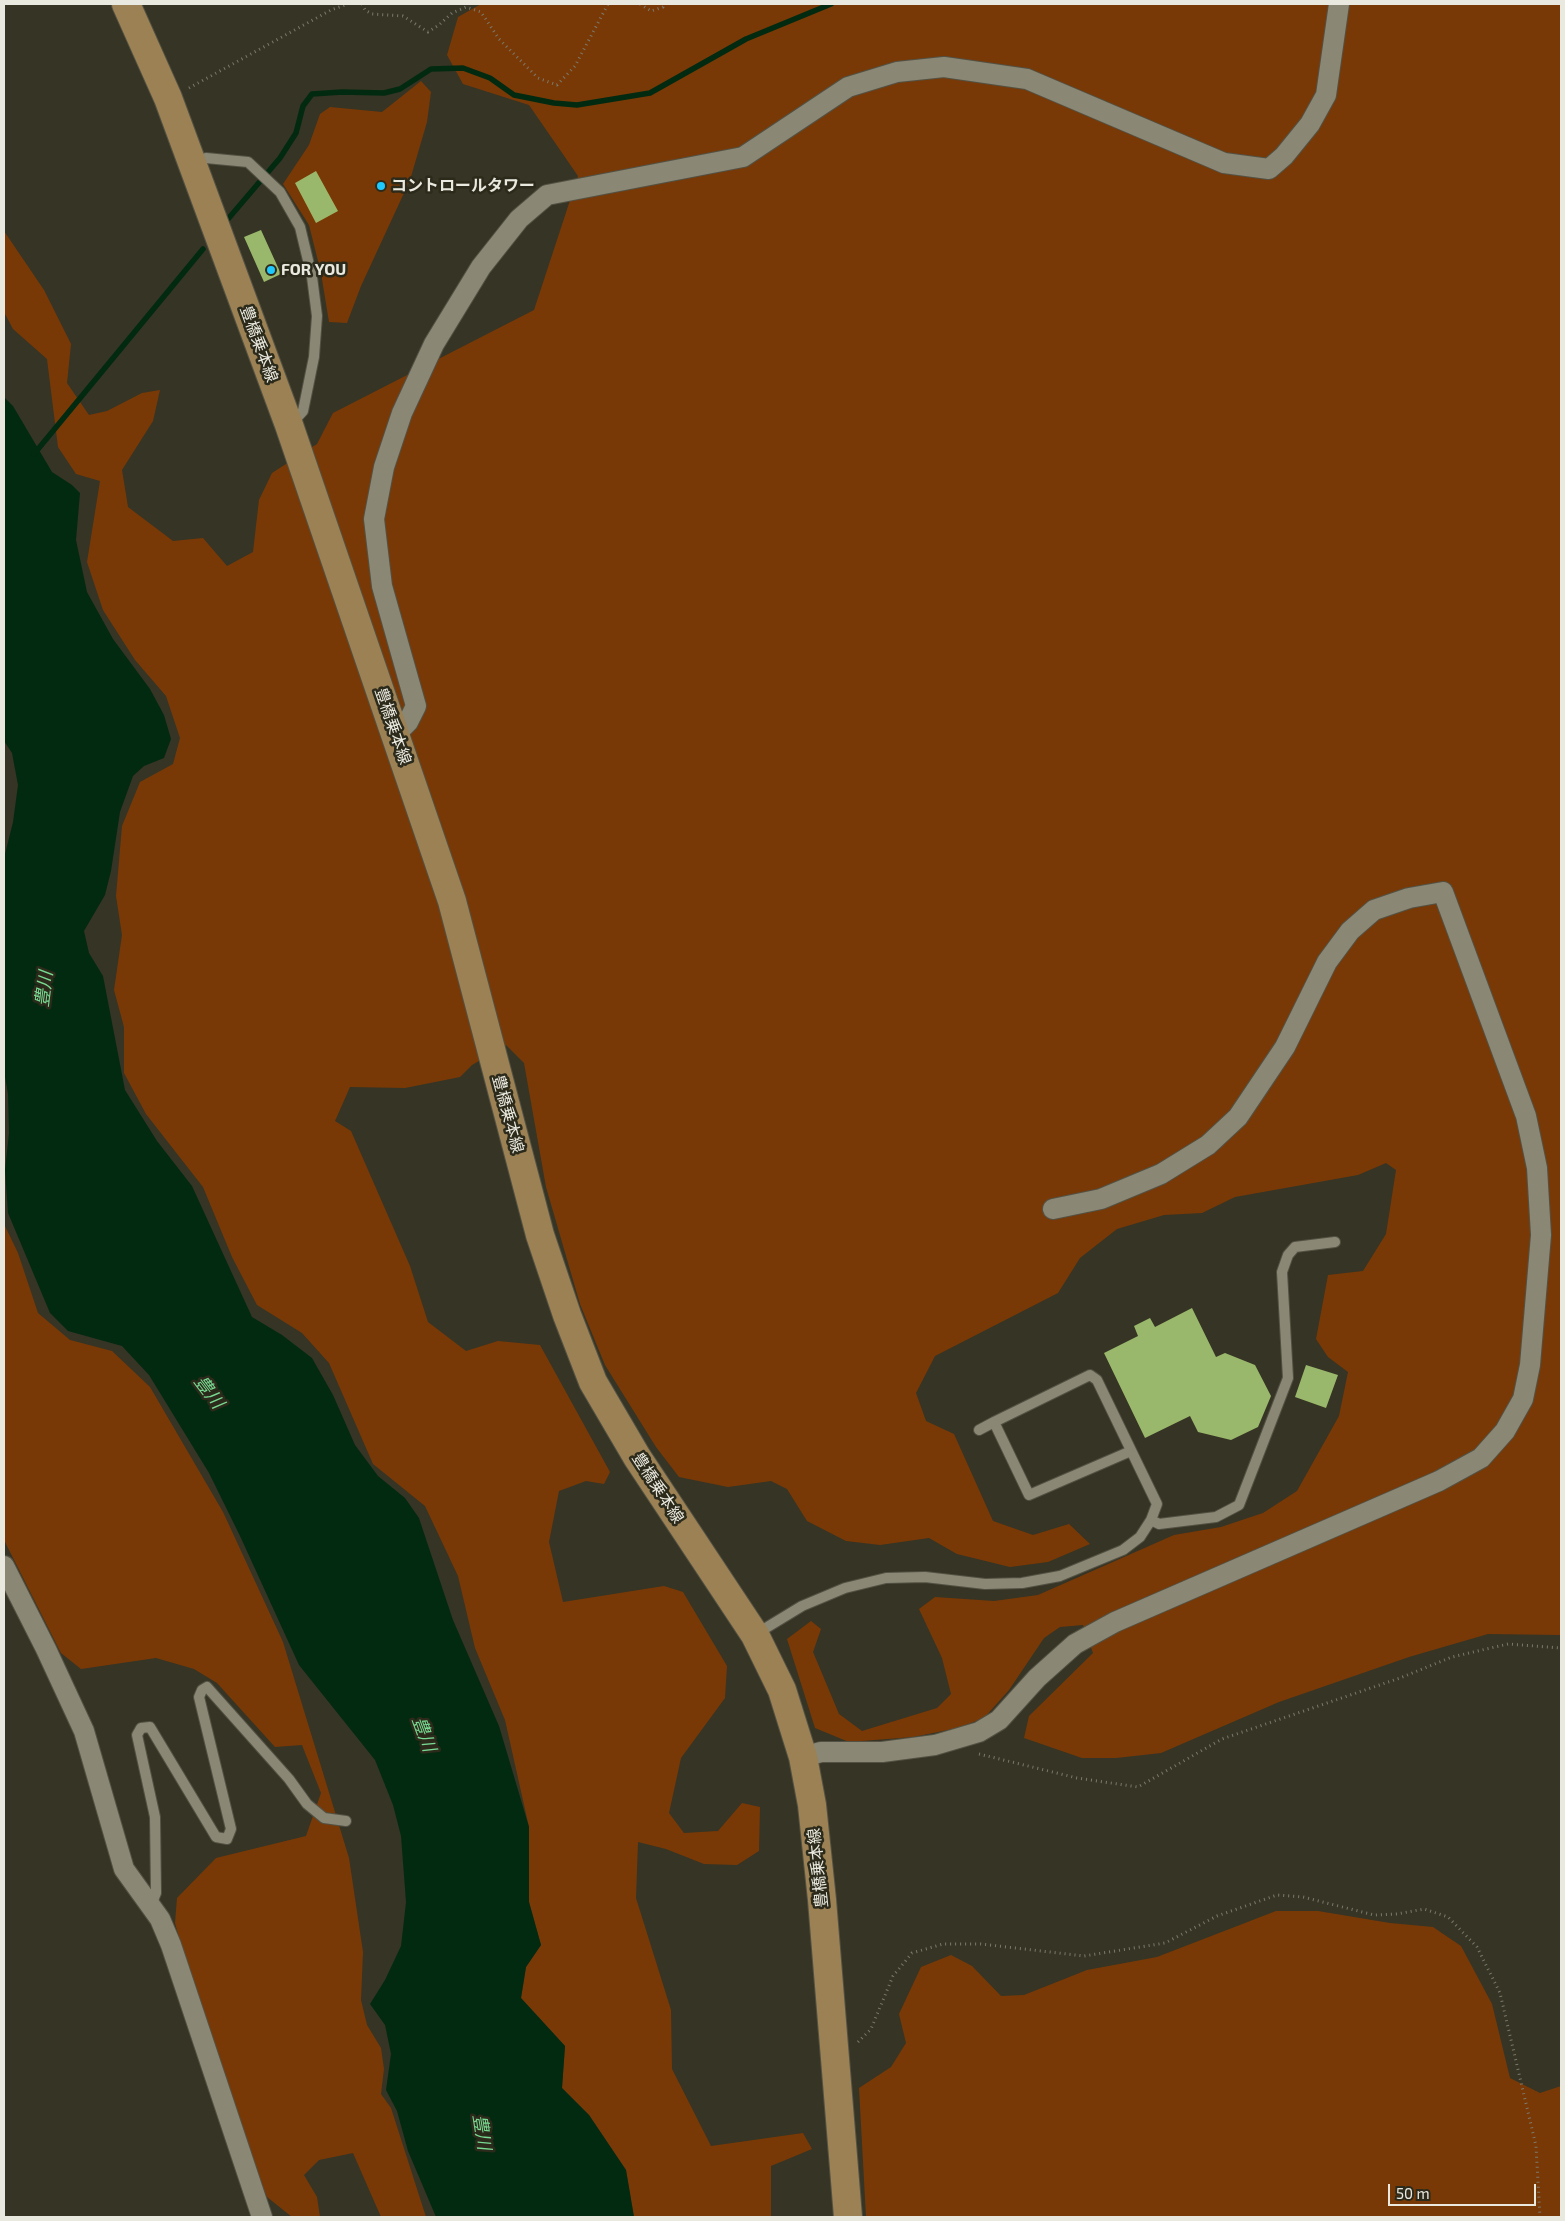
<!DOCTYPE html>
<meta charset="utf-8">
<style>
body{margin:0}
#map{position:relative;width:1565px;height:2221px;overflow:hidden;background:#363424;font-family:"Exo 2",sans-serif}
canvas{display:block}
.frame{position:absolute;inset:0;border:5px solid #eae9df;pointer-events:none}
.scale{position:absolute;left:1388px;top:2184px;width:148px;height:22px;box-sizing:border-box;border:2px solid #eae9df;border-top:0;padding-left:6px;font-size:15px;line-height:18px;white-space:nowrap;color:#eae9df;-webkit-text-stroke:4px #2c2a1a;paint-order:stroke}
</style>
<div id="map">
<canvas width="1565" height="2221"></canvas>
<div class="frame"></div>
<div class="scale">50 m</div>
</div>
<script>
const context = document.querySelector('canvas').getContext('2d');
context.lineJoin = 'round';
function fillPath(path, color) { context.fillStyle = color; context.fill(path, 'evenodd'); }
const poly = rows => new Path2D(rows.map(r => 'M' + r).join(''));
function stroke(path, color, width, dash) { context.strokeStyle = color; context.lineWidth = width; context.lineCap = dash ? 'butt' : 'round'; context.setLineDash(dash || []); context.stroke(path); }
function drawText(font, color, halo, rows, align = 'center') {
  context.font = font + ' "Exo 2","Noto Sans JP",sans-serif'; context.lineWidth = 5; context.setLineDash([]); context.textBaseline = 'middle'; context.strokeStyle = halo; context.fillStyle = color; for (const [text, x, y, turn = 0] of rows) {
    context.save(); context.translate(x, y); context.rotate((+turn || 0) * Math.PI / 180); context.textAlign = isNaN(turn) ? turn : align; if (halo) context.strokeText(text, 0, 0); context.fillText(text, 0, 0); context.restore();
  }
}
const green = poly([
 [481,4,1561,4,1561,1635,1488,1634,1409,1657,1279,1702,1161,1753,1116,1758,1082,1758,1024,1738,1029,1716,1093,1653,1083,1625,1060,1627,1044,1638,1009,1690,984,1718,958,1728,913,1737,849,1742,815,1728,787,1639,811,1621,821,1629,813,1652,839,1714,862,1731,937,1708,951,1694,942,1658,919,1609,935,1597,994,1601,1038,1595,1174,1535,1221,1527,1263,1513,1297,1491,1339,1416,1348,1372,1328,1357,1316,1339,1328,1275,1363,1271,1386,1234,1396,1170,1386,1163,1358,1175,1235,1197,1202,1213,1164,1215,1117,1229,1080,1258,1058,1293,935,1356,916,1393,926,1421,954,1434,993,1521,1033,1535,1069,1524,1090,1544,1048,1562,1010,1567,957,1554,929,1538,880,1545,846,1541,807,1521,787,1489,771,1481,728,1487,679,1477,656,1447,605,1365,580,1304,546,1187,524,1063,506,1045,472,1065,460,1077,405,1088,350,1087,335,1121,351,1131,410,1266,428,1322,466,1351,498,1341,540,1345,610,1472,604,1484,586,1481,559,1491,549,1542,563,1602,664,1586,683,1592,727,1666,725,1698,681,1758,669,1813,684,1833,718,1831,742,1803,760,1807,759,1851,737,1865,704,1864,666,1849,638,1842,636,1898,671,2010,672,2069,711,2146,803,2133,812,2149,771,2166,771,2217,634,2217,626,2170,589,2115,562,2088,565,2046,521,1998,526,1967,541,1945,529,1902,529,1827,505,1720,475,1648,458,1576,425,1506,373,1464,329,1363,302,1333,257,1305,232,1257,203,1187,146,1114,124,1073,124,1027,114,990,122,935,116,896,122,826,140,782,173,764,180,738,166,696,135,660,103,610,87,562,100,481,76,474,58,447,47,359,13,329,4,312,4,231,44,290,71,344,67,383,89,415,107,411,142,393,160,390,153,421,122,470,128,507,173,541,203,538,227,566,253,552,259,500,272,473,317,444,333,413,534,310,578,176,529,105,463,84,447,55,458,17],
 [421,81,431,92,427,122,410,180,361,286,347,323,329,322,321,273,309,225,283,184,309,145,320,114,330,107,382,112],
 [4,1224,18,1253,38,1313,70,1340,112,1351,150,1387,223,1512,283,1642,349,1858,363,1952,361,2000,367,2025,381,2048,384,2069,381,2094,391,2108,426,2217,381,2217,353,2153,319,2160,304,2175,317,2197,320,2217,292,2217,267,2197,252,2162,210,2048,175,1923,177,1898,216,1858,306,1836,321,1793,302,1745,275,1747,217,1683,194,1669,156,1658,81,1669,61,1653,4,1540],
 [1276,1911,1318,1911,1390,1923,1433,1927,1461,1946,1492,2004,1510,2078,1540,2093,1561,2086,1561,2217,866,2217,859,2088,891,2067,906,2043,899,2014,921,1967,951,1955,972,1966,1001,1996,1024,1995,1087,1970,1157,1957]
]);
const water = poly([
 [4,397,13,406,52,472,72,485,80,493,76,540,87,592,113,639,150,689,164,715,171,739,164,758,144,766,133,776,120,812,111,871,105,895,84,931,89,953,103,976,125,1090,157,1141,192,1186,252,1317,282,1335,312,1358,333,1395,355,1445,378,1476,405,1498,419,1518,453,1620,499,1726,529,1827,529,1902,541,1945,526,1967,521,1998,565,2046,562,2088,589,2115,626,2170,634,2217,436,2217,408,2151,397,2111,386,2090,391,2054,385,2025,370,2004,385,1980,401,1946,406,1902,401,1836,393,1805,375,1760,299,1665,240,1536,209,1473,149,1375,122,1346,68,1331,50,1313,8,1213,5,1170,9,1133,8,1094,4,1071,4,858,13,822,18,785,12,753,4,741]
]);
const stream = poly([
 [228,219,280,158,296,133,303,106,312,94,342,92,384,93,400,89,431,69,463,68,490,78,514,95,554,103,577,105,650,93,746,39,831,4],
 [34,454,203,249]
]);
const building = poly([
 [316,171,338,211,316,223,295,183],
 [261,230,281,274,264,282,244,237],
 [1192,1308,1216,1357,1225,1353,1255,1365,1271,1396,1258,1427,1231,1440,1198,1432,1190,1416,1145,1438,1104,1353,1138,1336,1134,1326,1150,1318,1155,1327],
 [1306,1365,1338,1375,1326,1408,1295,1397]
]);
const path = poly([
 [362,4,365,10,372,14,403,16,428,32,439,25,452,13,466,7,481,12,499,39,538,78,557,85,575,66,608,4],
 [640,4,651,11,663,7,663,4],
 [189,88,331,10,348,4],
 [979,1754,1077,1778,1138,1787,1222,1739,1400,1678,1452,1657,1508,1644,1561,1648],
 [858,2042,871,2029,893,1976,912,1953,943,1944,981,1944,1084,1956,1165,1943,1217,1916,1277,1895,1303,1897,1374,1915,1397,1914,1424,1909,1448,1917,1477,1947,1500,1993,1536,2146,1540,2217]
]);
const lane = poly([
 [193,162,206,158,248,162,280,192,300,227,312,277,317,316,314,357,303,411,292,423],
 [979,1430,994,1422,1029,1495,1131,1451],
 [1151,1520,1159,1524,1216,1517,1239,1505,1288,1378,1282,1272,1288,1255,1295,1247,1335,1242],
 [756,1634,802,1606,845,1588,886,1578,925,1577,985,1584,1022,1583,1060,1576,1123,1550,1140,1537,1151,1520,1157,1504,1097,1380,1090,1375,994,1422],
 [151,1905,156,1893,155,1817,137,1735,141,1728,150,1727,216,1837,227,1839,231,1829,199,1697,202,1690,207,1687,289,1779,307,1804,324,1818,346,1821]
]);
const street = poly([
 [396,734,408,722,416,706,382,586,374,519,384,467,402,413,434,344,481,267,519,219,547,195,743,157,848,87,897,72,944,67,1027,79,1224,163,1269,169,1284,156,1310,124,1326,95,1339,4],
 [4,1566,46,1649,84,1731,124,1869,160,1919,171,1945,262,2217],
 [803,1757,821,1752,882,1752,935,1745,979,1732,999,1720,1037,1678,1075,1644,1115,1622,1439,1481,1481,1458,1505,1431,1523,1399,1530,1365,1541,1235,1537,1168,1526,1116,1443,892,1409,898,1374,910,1350,931,1327,962,1285,1047,1238,1117,1208,1145,1161,1174,1101,1199,1053,1209]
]);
const primary = poly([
 [126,4,168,98,289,425,452,901,540,1235,567,1315,593,1382,637,1457,755,1635,782,1690,803,1757,812,1805,822,1900,848,2217]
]);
const markers = [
 [381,186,5,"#1fc9fd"],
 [271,270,5,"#1fc9fd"]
];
const poiNames = [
 ["コントロールタワー",391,186],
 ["FOR YOU",281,270]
];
const streetNames = [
 ["豊橋乗本線",259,344,70],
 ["豊橋乗本線",393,726,71],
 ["豊橋乗本線",508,1114,75],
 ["豊橋乗本線",658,1488,57],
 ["豊橋乗本線",818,1868,-96]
];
const waterNames = [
 ["豊川",44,989,-83],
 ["豊川",209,1392,53],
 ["豊川",424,1734,70],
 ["豊川",482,2132,81]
];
fillPath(green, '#793906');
fillPath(water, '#022a11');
stroke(stream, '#022a11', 5.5);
fillPath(building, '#9ab86b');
stroke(lane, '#535143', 12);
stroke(street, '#535143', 22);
stroke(primary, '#535143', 30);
stroke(path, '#7c7a6c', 3, [1, 4]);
stroke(lane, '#8a8775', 10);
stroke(street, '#8a8775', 20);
stroke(primary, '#9b8154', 28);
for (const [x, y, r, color] of markers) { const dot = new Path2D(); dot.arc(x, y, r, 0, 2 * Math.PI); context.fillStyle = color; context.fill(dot); stroke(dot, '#2c2a1a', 2); }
drawText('bold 16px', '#eae9df', '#2c2a1a', poiNames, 'left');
drawText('16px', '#eae9df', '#2c2a1a', streetNames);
drawText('italic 18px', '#77d992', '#2c2a1a', waterNames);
</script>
